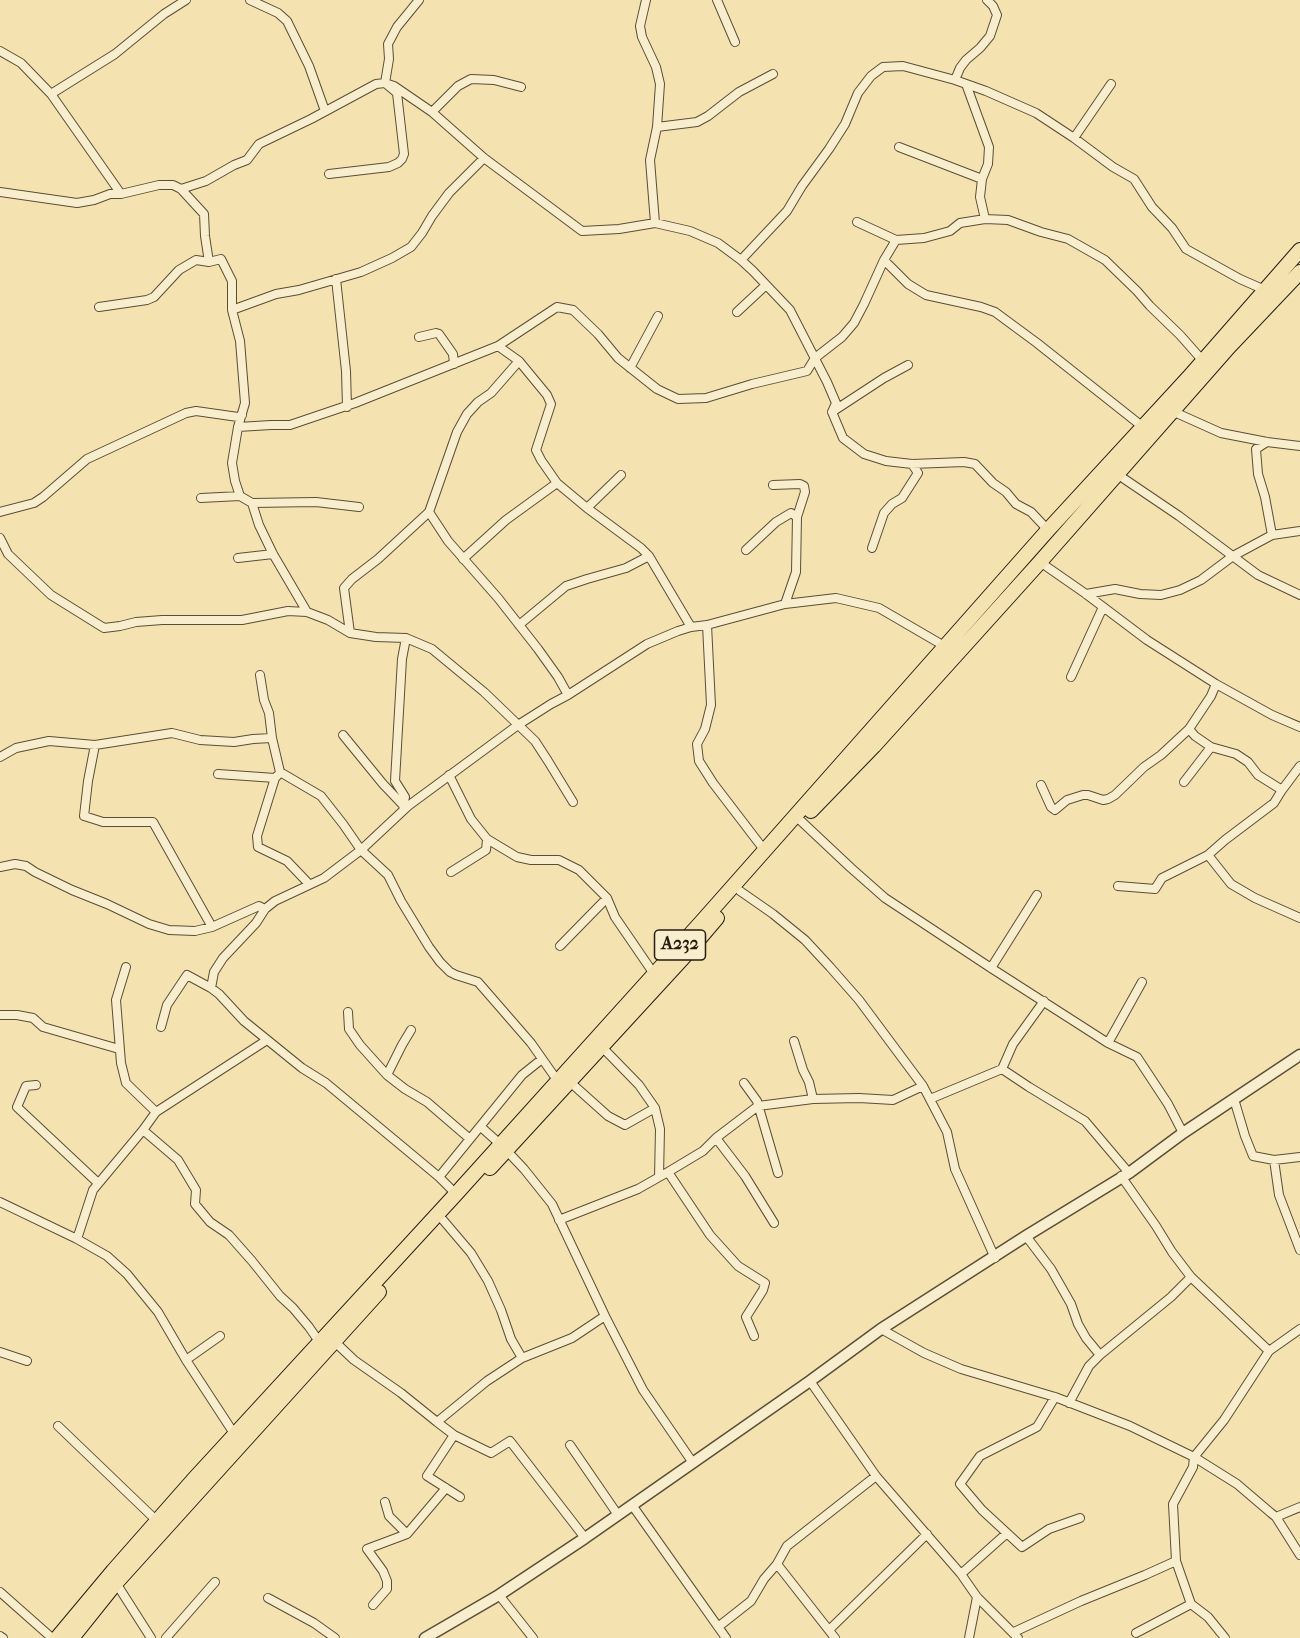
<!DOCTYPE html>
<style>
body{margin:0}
canvas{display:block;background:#f4e3b0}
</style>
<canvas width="1300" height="1638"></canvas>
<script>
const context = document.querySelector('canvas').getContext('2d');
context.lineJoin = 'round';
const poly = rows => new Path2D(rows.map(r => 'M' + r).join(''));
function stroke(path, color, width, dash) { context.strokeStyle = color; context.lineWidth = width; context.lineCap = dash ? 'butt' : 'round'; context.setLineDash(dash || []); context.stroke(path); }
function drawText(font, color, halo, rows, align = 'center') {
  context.font = font + ' "IM FELL French Canon",serif'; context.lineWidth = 4.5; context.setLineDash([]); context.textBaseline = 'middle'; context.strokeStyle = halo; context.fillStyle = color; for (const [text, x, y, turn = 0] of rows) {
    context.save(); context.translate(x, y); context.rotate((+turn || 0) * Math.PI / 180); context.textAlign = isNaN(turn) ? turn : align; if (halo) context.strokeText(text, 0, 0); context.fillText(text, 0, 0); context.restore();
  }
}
const minor = poly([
 [250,0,278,13,287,21,309,66,325,111],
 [646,0,640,26,642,37,656,67,660,84,657,127,650,160,655,223],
 [717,0,735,42],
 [0,51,21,63,51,94,121,194,159,185,173,185,181,189,204,214,205,236,209,262,221,259,232,281,232,310,240,341,245,403,238,427,232,463,235,481,240,496,252,503,259,525,273,554,307,612],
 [955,80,960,68,966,60,980,48,990,36,997,15,993,6,987,0],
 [966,84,989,147,988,164,982,179,980,197,985,219],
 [51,94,115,54,164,14,186,0],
 [432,112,458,86,471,79,494,80,521,87],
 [657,127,697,122,708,116,739,92,773,74],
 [1074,138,1111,84],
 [899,147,982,179],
 [329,174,389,167,398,163,402,159,404,154,397,93,385,83,389,59,388,44,397,27,419,0],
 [181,189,206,181,234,165,247,160,259,144,311,119,376,84,385,83,394,86,432,112,484,158,582,231,619,229,655,223,690,231,718,243,741,260,753,271,790,310,827,382,836,403,832,412,843,438,864,454,886,461,912,464,964,462,975,464,993,483,1006,492,1016,504,1031,512,1048,530],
 [0,192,77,203,94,200,110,194,121,194],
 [857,222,896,240],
 [741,260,787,211,802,186,829,149,845,124,858,93,871,76,883,67,903,66,955,80,986,91,1036,113,1074,138,1113,167,1134,179,1152,207,1172,228,1186,249,1240,279,1265,290],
 [884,260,908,284,926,295,981,307,995,312,1037,343,1143,427],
 [336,279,346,371,347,407],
 [99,307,147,300,154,297,179,270,196,260,209,262],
 [232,310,276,294,299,290,361,272,392,258,411,247,422,233,432,216,449,193,484,158],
 [737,312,766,285],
 [419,337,436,333,439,334,453,354,454,364],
 [498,346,519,361,547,395,551,404,536,450,541,460,557,483,587,508,641,548,649,556,691,627],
 [630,368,658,316],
 [1172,411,1221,433,1267,442,1300,446],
 [832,412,884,378,908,365],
 [238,427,271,425,290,425,355,403,498,346,557,307,573,310,598,334,618,358,657,389,678,399,706,398,752,384,807,371,815,358,842,337,854,323,864,304,884,260,896,240,924,238,950,231,960,223,985,219,1008,220,1041,232,1068,239,1105,260,1137,291,1150,306,1180,335,1203,361],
 [1267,442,1256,449,1258,474,1265,497,1272,535],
 [1117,474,1179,516,1258,575,1300,595],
 [773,485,800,484,804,486,805,492,797,517],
 [201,498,240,496],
 [252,503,316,502,359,507],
 [587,508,621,475],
 [0,512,34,503,43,497,87,459,186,413,196,411,238,417,242,415],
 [429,512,448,541,498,598,538,649,558,677,568,695],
 [0,538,8,554,51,595,104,628,120,626,136,622,162,620,242,620,288,611,307,612,328,620,350,633,376,637,406,638,432,649,484,692,535,741,548,761,573,802],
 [872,548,884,513,892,504,902,498,918,473,912,464],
 [746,550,776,522,791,513,797,517,796,572,785,604],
 [238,558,273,554],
 [463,559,506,520,557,483],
 [1040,562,1086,594,1147,640,1194,670,1216,684,1272,715,1300,727],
 [1086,594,1115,589,1140,594,1161,595,1180,590,1201,580,1233,556,1272,535,1300,531],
 [519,625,566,586,587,579,626,568,649,556],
 [707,625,711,705,705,729,697,744,699,761,713,783,765,851],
 [350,633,344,588,352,579,378,559,429,512,457,432,467,414,478,402,491,393,519,361],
 [406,638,402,659,395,781,405,797,403,805,408,806],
 [260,675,264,700,269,713,272,738],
 [1071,677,1103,607],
 [1189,729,1195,736,1211,747,1236,754,1248,762,1258,775,1282,790,1300,766],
 [343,735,383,784,403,805],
 [95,745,88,781,84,816,103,822,153,822,212,927],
 [0,757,16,748,49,741,95,745,172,733,200,740,234,742,253,739,272,738,280,772,321,796,343,824,361,850,388,875,401,901,429,947,440,962,450,972,456,975,478,982,531,1043,557,1080],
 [218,774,275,778,278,775],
 [449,775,471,819,487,839,517,857,531,860,559,860,579,870,607,898,615,917,654,974],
 [275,778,257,836,258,847,287,861,309,884],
 [1184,782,1211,747],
 [1041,785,1051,807,1055,810,1067,800,1083,795,1088,795,1103,800,1108,799,1115,795,1144,767,1161,755,1189,729,1211,696,1216,684],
 [801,821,851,868,885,898,991,968,1108,1043,1137,1057,1168,1104,1183,1133],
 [1208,855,1231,884,1255,898,1300,918],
 [0,867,15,864,26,866,35,872,72,890,107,904,149,924,169,930,195,931,212,927,259,906,265,909,275,901,324,878,361,850,408,806,518,725,551,704,568,695,647,644,678,631,691,627,707,625,785,604,836,598,879,608,946,647],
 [451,872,486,850,487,839],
 [1118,886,1155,889,1162,878,1208,855,1225,840,1274,803,1282,790],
 [265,909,256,923,223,958,214,972,211,988,219,994,244,1021,302,1068,326,1083,439,1177,456,1194],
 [560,946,607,898],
 [126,967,116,1000,121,1063,126,1083,156,1112],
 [991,968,1037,895],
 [348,1012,349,1029,360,1045,387,1075,405,1089,427,1102,470,1139],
 [0,1015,17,1015,33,1018,43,1027,119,1049],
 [161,1027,167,1005,187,975,211,988],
 [794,1041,803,1070,809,1082,813,1099],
 [1108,1043,1142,982],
 [1002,1069,1029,1087,1085,1121,1129,1173],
 [387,1075,402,1045,411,1030],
 [570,1082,608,1116,625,1125,655,1108,639,1085,601,1046],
 [744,1083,757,1101,778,1173],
 [36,1085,26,1086,17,1107,98,1183],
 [923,1086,947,1132,955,1169,995,1258],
 [930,1099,1002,1069,1013,1044,1044,1001],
 [1234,1099,1245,1136,1253,1156,1274,1160,1300,1157],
 [655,1108,660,1129,659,1177],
 [481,1127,500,1144],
 [143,1130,178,1160,196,1190,195,1204,210,1222,229,1235,252,1261,280,1296,293,1308,309,1327,320,1343],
 [716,1138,745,1176,774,1223],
 [507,1151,524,1169,552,1204,605,1316,643,1390,693,1463],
 [1274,1160,1279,1195,1300,1250],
 [668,1172,710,1235,738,1266,765,1283,763,1290,746,1317,754,1336],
 [1121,1176,1156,1226,1172,1252,1191,1277,1269,1351],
 [439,1177,522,1075,542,1059],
 [0,1202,77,1239,107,1256,127,1274,158,1312,186,1360,235,1435],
 [443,1220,471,1253,488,1281,501,1310,511,1339,522,1358,572,1338,605,1316],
 [559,1220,638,1189,668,1172,703,1151,716,1138,758,1106,813,1099,859,1098,893,1100,923,1086,859,1000,830,967,805,940,773,914,740,891],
 [1026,1236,1051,1269,1071,1304,1078,1324,1086,1338,1100,1355],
 [77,1239,93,1190,143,1130,156,1112,267,1040],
 [881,1329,924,1353,961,1369,1055,1397,1130,1426,1194,1457,1237,1484,1271,1513,1276,1517,1300,1555],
 [335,1342,354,1360,401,1393,437,1422,487,1381,522,1358],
 [0,1352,27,1361],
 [186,1360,220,1336],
 [810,1381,876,1476,961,1574,977,1597,1018,1638],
 [1055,1397,1037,1427,980,1456,960,1484,982,1510,1022,1547,1049,1529,1080,1518],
 [1069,1403,1089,1366,1100,1355,1171,1297,1191,1277],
 [437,1422,454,1435,491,1453,510,1441,585,1538],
 [58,1426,157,1521],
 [454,1435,427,1476,460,1497],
 [570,1445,618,1515],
 [385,1502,389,1516,407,1534],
 [632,1505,726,1638],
 [1276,1517,1300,1507],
 [777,1564,835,1638],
 [961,1574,1007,1533],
 [116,1583,151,1638],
 [0,1592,52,1638],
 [499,1595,533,1638],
 [268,1598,314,1623,335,1638],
 [373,1605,387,1589,387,1581,383,1571,367,1549,407,1534,446,1488],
 [718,1627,751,1601,764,1579,777,1564,787,1546,876,1476],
 [829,1630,927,1534],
 [1014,1632,1081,1601,1145,1575,1176,1561],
 [1136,1633,1191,1604],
 [0,1636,3,1638],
 [166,1638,215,1582],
 [969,1638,977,1597],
 [1225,1638,1208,1617,1191,1604,1176,1561,1173,1504,1193,1467,1194,1457,1224,1420,1269,1351,1300,1329]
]);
const tertiary = poly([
 [425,1638,499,1595,585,1538,810,1381,881,1329,1026,1236,1129,1173,1183,1133,1300,1055]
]);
const trunk = poly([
 [811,811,874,746,1040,562,1229,347,1300,272],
 [490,1168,683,958,717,918],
 [57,1638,113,1571,194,1479,456,1194,704,919,1048,530,1188,378,1300,250],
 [72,1638,116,1583,379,1292]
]);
const shields = [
 [680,945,51]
];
const shieldNames = [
 ["A232",680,945]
];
stroke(minor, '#5a4e37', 10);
stroke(tertiary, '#5a4e37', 13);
stroke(trunk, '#271d0f', 16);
stroke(minor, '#f8edcc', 8);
stroke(tertiary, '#f8edcc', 10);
stroke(trunk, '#f4e3b0', 14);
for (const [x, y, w] of shields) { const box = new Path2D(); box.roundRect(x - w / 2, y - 15, w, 30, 4.5); context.fillStyle = '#f8edcc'; context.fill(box); stroke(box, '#271d0f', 1.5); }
drawText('bold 18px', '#271d0f', null, shieldNames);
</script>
